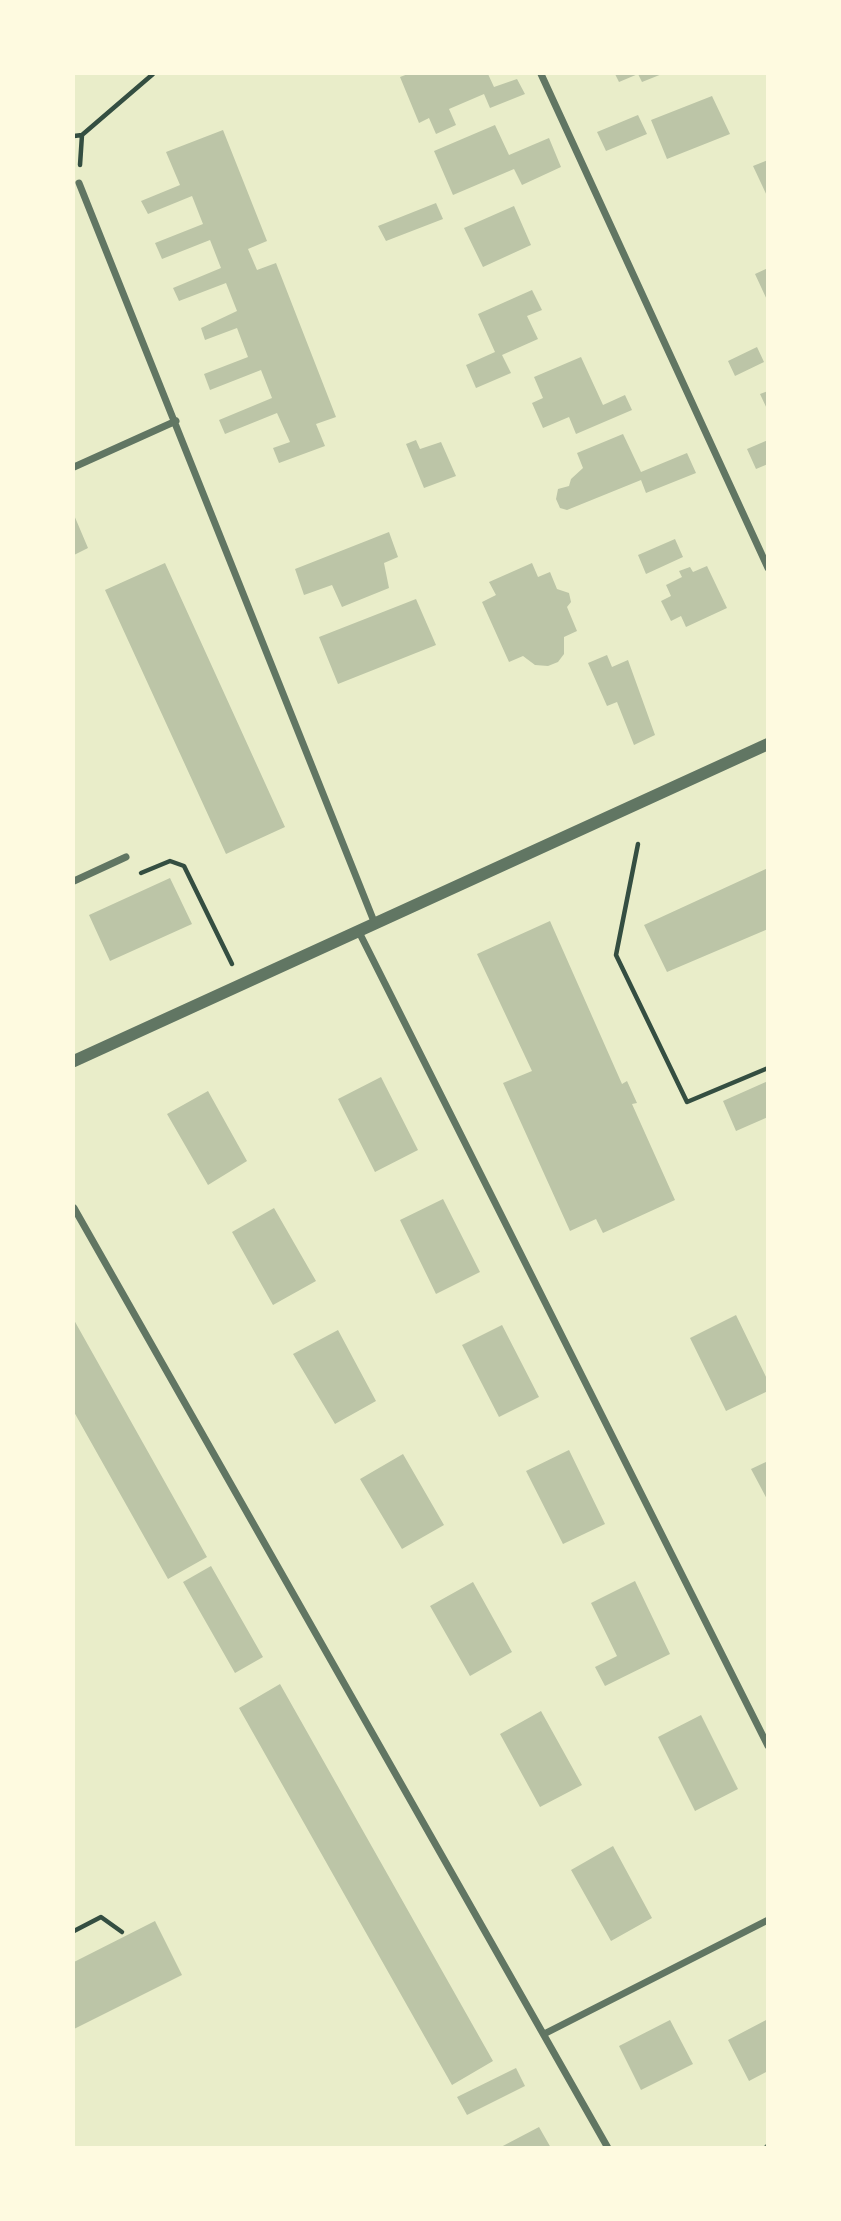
<!DOCTYPE html>
<style>
body{margin:0}
#map{position:relative;width:841px;height:2221px;overflow:hidden;background:#e9edc9;font-family:Lato,sans-serif}
canvas{display:block}
.frame{position:absolute;inset:0;border:75px solid #fefae0;pointer-events:none}
</style>
<div id="map">
<canvas width="841" height="2221"></canvas>
<div class="frame"></div>
</div>
<script>
const context = document.querySelector('canvas').getContext('2d');
context.lineJoin = 'round';
function fillPath(path, color) { context.fillStyle = color; context.fill(path, 'evenodd'); }
const poly = rows => new Path2D(rows.map(r => 'M' + r).join(''));
function stroke(path, color, width, dash) { context.strokeStyle = color; context.lineWidth = width; context.lineCap = dash ? 'butt' : 'round'; context.setLineDash(dash || []); context.stroke(path); }
const building = poly([
 [408,74,488,74,494,87,517,79,525,94,490,108,484,94,449,109,456,125,436,134,429,118,419,123,400,77],
 [615,74,662,74,642,82,638,74,619,82],
 [712,96,730,134,667,159,651,120],
 [638,115,647,134,606,151,597,132],
 [495,125,509,155,549,138,561,167,522,185,514,169,453,195,434,151],
 [223,130,267,241,248,249,257,270,276,263,336,417,316,424,325,446,279,463,273,448,290,442,277,413,225,434,219,420,272,398,261,370,210,390,204,374,248,357,237,328,205,340,201,328,237,311,226,283,179,301,173,288,221,268,210,240,162,259,155,243,203,224,192,196,148,214,141,201,180,185,166,152],
 [768,160,768,198,753,166],
 [436,203,443,219,386,241,378,226],
 [514,206,531,245,483,267,464,228],
 [768,268,768,302,755,274],
 [532,290,542,310,527,316,538,339,502,355,511,373,476,388,466,365,495,352,478,314],
 [757,347,764,362,735,376,728,361],
 [581,357,603,405,625,395,632,410,576,434,569,417,543,428,532,403,543,398,534,377],
 [768,391,768,411,760,394],
 [623,434,641,472,687,453,696,473,646,493,641,480,567,510,560,508,556,499,558,489,569,486,571,479,583,468,577,453],
 [416,440,420,449,441,442,456,476,424,488,406,444],
 [768,440,768,464,756,469,747,449],
 [74,515,88,548,74,555],
 [389,532,398,557,384,563,389,588,342,607,332,585,304,595,295,569],
 [675,539,683,557,646,574,638,555],
 [165,563,285,827,226,854,105,590],
 [532,563,538,577,550,572,557,589,569,593,571,602,567,607,577,631,564,637,564,654,558,662,548,666,535,665,523,656,509,662,482,602,496,595,489,582],
 [707,566,727,608,686,627,681,616,671,621,661,601,671,596,666,585,682,577,679,571,690,567,693,572],
 [416,599,436,645,338,684,319,637],
 [607,655,612,667,628,660,655,735,634,745,617,702,607,706,588,663],
 [768,868,768,929,667,972,644,925],
 [170,878,192,924,110,961,89,915],
 [550,921,622,1084,627,1081,637,1103,632,1104,675,1200,603,1233,596,1219,570,1231,503,1083,532,1071,477,954],
 [381,1077,418,1150,375,1172,338,1099],
 [768,1081,768,1117,736,1131,723,1101],
 [208,1091,247,1161,208,1185,167,1114],
 [443,1199,480,1272,436,1294,400,1220],
 [274,1208,316,1281,273,1305,232,1232],
 [736,1315,768,1381,768,1391,726,1411,690,1338],
 [74,1320,207,1557,168,1579,74,1412],
 [502,1325,539,1397,499,1417,462,1345],
 [338,1330,376,1401,335,1424,293,1354],
 [569,1450,605,1524,563,1544,526,1471],
 [403,1454,444,1525,402,1549,360,1479],
 [768,1461,768,1501,751,1469],
 [211,1566,263,1657,235,1673,183,1582],
 [635,1581,670,1654,605,1686,595,1667,617,1656,591,1603],
 [473,1582,512,1652,470,1676,430,1606],
 [280,1684,493,2061,452,2085,239,1708],
 [541,1711,582,1785,540,1807,500,1734],
 [701,1715,738,1789,695,1811,658,1737],
 [613,1846,652,1918,611,1941,571,1870],
 [155,1921,182,1975,74,2029,74,1962],
 [768,2019,768,2071,749,2081,728,2040],
 [670,2020,693,2064,641,2090,619,2046],
 [516,2068,525,2086,467,2115,457,2097],
 [539,2127,551,2148,499,2148]
]);
const path = poly([
 [74,136,82,135,153,74],
 [80,165,82,135],
 [638,844,616,955,687,1102,768,1068],
 [141,873,170,861,184,866,232,964],
 [74,1931,101,1917,122,1932]
]);
const minor = poly([
 [541,74,768,568],
 [79,183,375,924],
 [74,467,176,421],
 [74,881,126,857],
 [359,932,768,1746],
 [74,1208,608,2148],
 [544,2034,768,1920],
 [767,2148,768,2147]
]);
const tertiary = poly([
 [74,1061,768,744]
]);
fillPath(building, '#bcc5a7');
stroke(path, '#344e41', 4.5);
stroke(minor, '#617663', 7);
stroke(tertiary, '#617663', 12);
</script>
